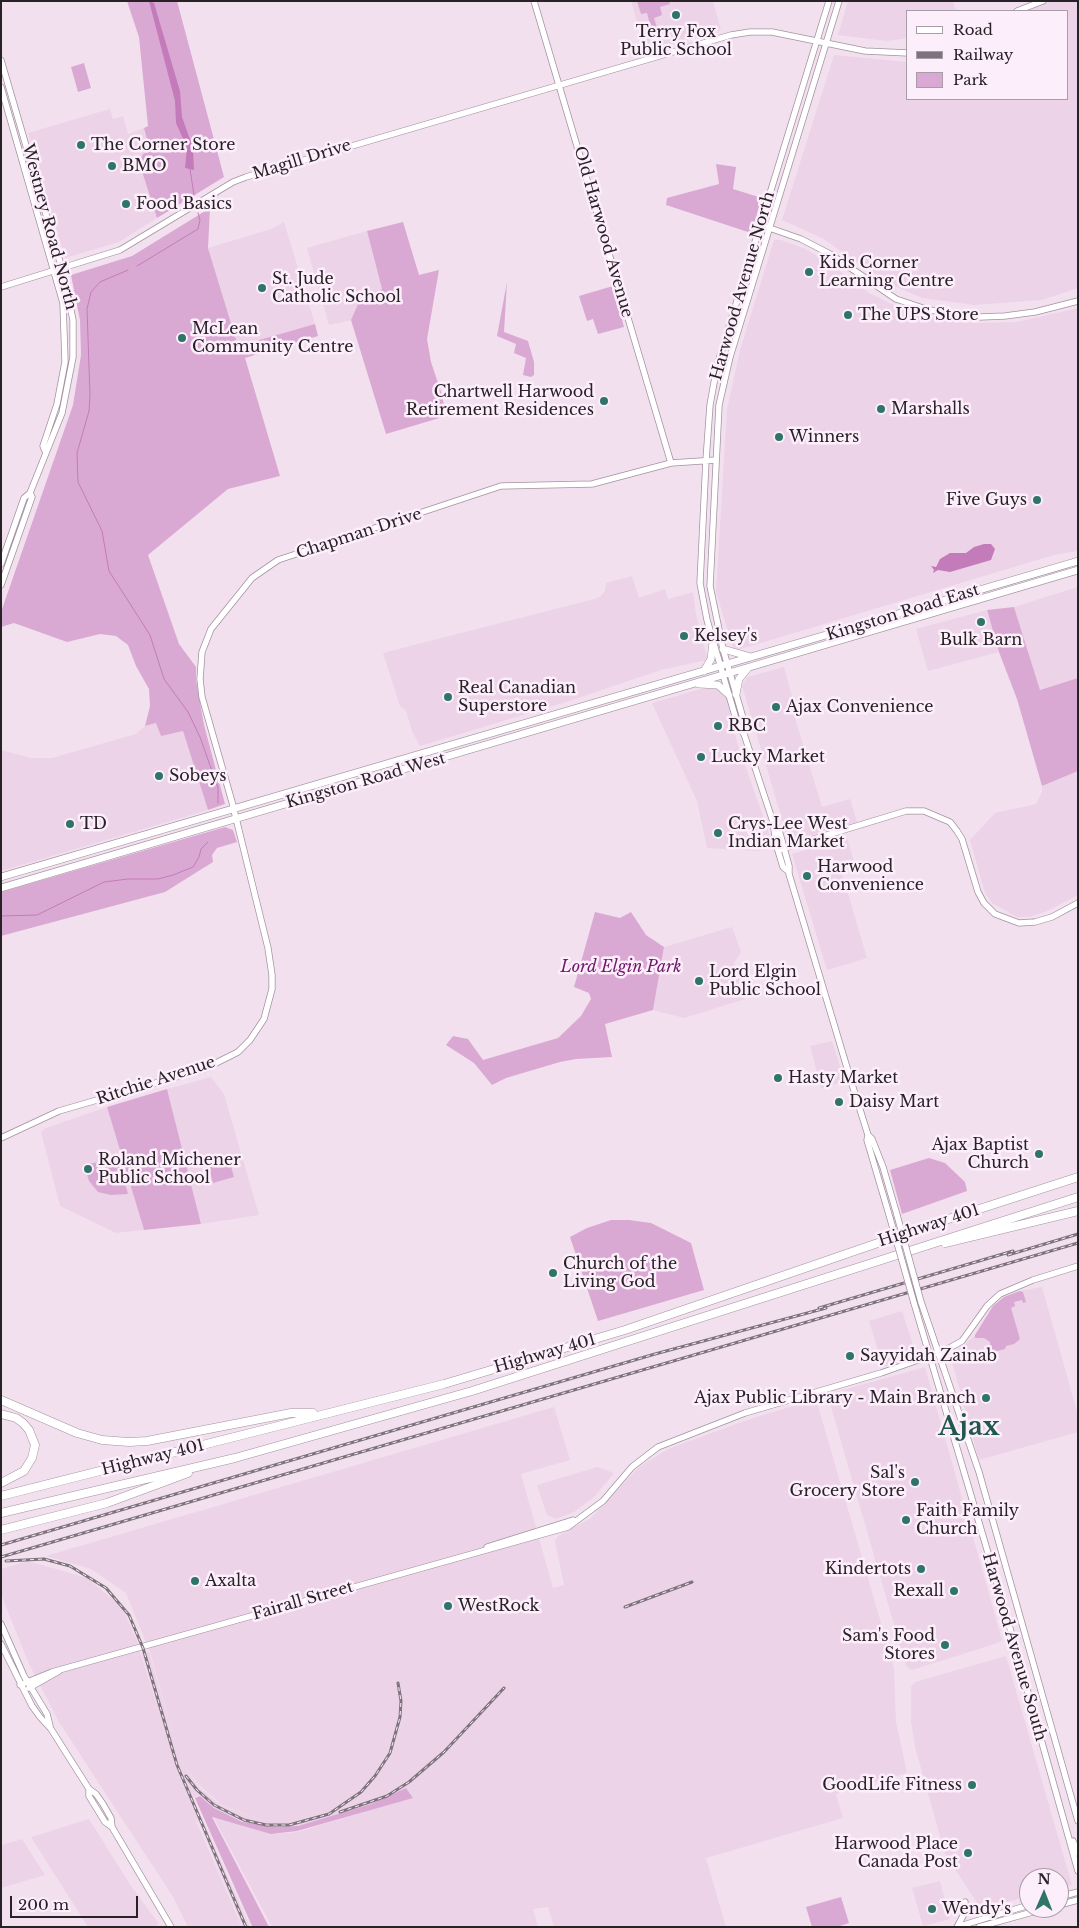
<!DOCTYPE html>
<style>
body{margin:0}
#map{position:relative;width:1079px;height:1928px;overflow:hidden;background:#f2e0ef;font-family:"Libre Baskerville",serif}
canvas{display:block}
.frame{position:absolute;inset:0;border:2px solid #282227;pointer-events:none}
.legend{position:absolute;left:906px;top:10px;width:162px;height:90px;box-sizing:border-box;background:#fdeefb;border:1px solid #a89ca6;margin:0;padding:6px 9px;list-style:none;font-size:15px;color:#282227}
.legend li{display:flex;align-items:center;gap:10px;height:25px}
.legend b{width:25px;border:1px solid #a89ca6}
.north{position:absolute;left:1019px;top:1868px;width:50px;height:50px;box-sizing:border-box;background:#fdeefb;border:1px solid #a89ca6;border-radius:50%;rotate:1deg;font-size:14px;font-weight:700;line-height:20px;text-align:center;color:#282227}
.north::after{content:'';display:block;margin:auto;width:18px;height:22px;background:#2f7469;clip-path:polygon(50% 0,100% 100%,50% 72%,0 100%)}
.scale{position:absolute;left:10px;top:1896px;width:128px;height:22px;box-sizing:border-box;border:2px solid #282227;border-top:0;padding-left:6px;font-size:15px;line-height:18px;white-space:nowrap;color:#282227;-webkit-text-stroke:4px #fdeefb;paint-order:stroke}
</style>
<div id="map">
<canvas width="1079" height="1928"></canvas>
<div class="frame"></div>
<ul class="legend">
<li><b style="height:6px;background:#fff"></b>Road</li>
<li><b style="height:6px;background:#7e737c"></b>Railway</li>
<li><b style="height:14px;background:#daa9d3"></b>Park</li>
</ul>
<div class="north">N</div>
<div class="scale">200 m</div>
</div>
<script>
const context = document.querySelector('canvas').getContext('2d');
context.lineJoin = 'round';
function fillPath(path, color) { context.fillStyle = color; context.fill(path, 'evenodd'); }
const poly = rows => new Path2D(rows.map(r => 'M' + r).join(''));
function stroke(path, color, width, dash) { context.strokeStyle = color; context.lineWidth = width; context.lineCap = dash ? 'butt' : 'round'; context.setLineDash(dash || []); context.stroke(path); }
function drawText(font, color, halo, rows, align = 'center') {
  context.font = font + ' "Libre Baskerville",serif'; context.lineWidth = 5; context.setLineDash([]); context.textBaseline = 'middle'; context.strokeStyle = halo; context.fillStyle = color; for (const [text, x, y, turn = 0] of rows) {
    context.save(); context.translate(x, y); context.rotate((+turn || 0) * Math.PI / 180); context.textAlign = isNaN(turn) ? turn : align; if (halo) context.strokeText(text, 0, 0); context.fillText(text, 0, 0); context.restore();
  }
}
const built = poly([
 [631,1,713,1,721,30,646,52],
 [848,1,953,1,956,11,908,11,908,38,887,41,838,35],
 [1052,1,1078,1,1078,288,1042,300,974,305,922,298,890,284,822,238,782,220,834,55,908,62,908,99,1068,99,1068,11,1028,11],
 [110,109,113,119,123,116,128,134,144,128,150,151,140,162,157,218,119,242,65,258,28,133],
 [284,222,315,324,238,346,208,248,271,229],
 [367,231,382,289,358,304,351,320,329,325,307,248],
 [774,240,781,240,803,248,825,260,869,293,902,309,936,319,976,323,1017,322,1078,308,1078,551,1054,555,734,651,716,592,727,409,740,350],
 [632,576,639,598,665,589,668,599,693,592,696,615,707,657,706,660,661,670,566,702,420,746,412,731,406,711,400,706,383,653,594,599,600,597,605,591,606,583],
 [1078,587,1078,678,1040,690,1014,607],
 [987,610,999,652,928,671,916,629],
 [784,667,792,697,789,698,822,807,850,799,857,822,791,841,788,839,742,686,747,677],
 [708,687,716,687,726,695,737,742,772,842,766,849,758,851,707,848,697,801,652,703],
 [156,723,183,731,208,810,1,871,1,750,31,758,52,758,136,734,145,726],
 [1078,771,1078,895,1045,912,1029,917,1017,917,992,903,985,893,970,840,995,813,1036,804,1042,792,1042,786],
 [847,837,855,865,841,870,867,958,827,970,792,854],
 [732,927,741,952,734,963,745,999,684,1018,653,1010,664,947],
 [832,1041,844,1079,842,1082,821,1088,810,1046],
 [211,1077,224,1094,259,1215,201,1224,167,1089],
 [107,1107,144,1230,116,1233,60,1206,41,1132,46,1128],
 [1042,1287,1078,1415,1078,1432,979,1460,951,1358,975,1335,993,1306,1004,1297,1015,1292],
 [902,1311,916,1354,914,1357,883,1367,869,1321],
 [925,1367,1002,1640,998,1643,912,1670,906,1666,829,1400,836,1392],
 [816,1399,894,1668,896,1722,907,1773,836,1794,843,1818,706,1858,726,1927,554,1927,548,1907,533,1909,538,1927,272,1927,214,1818,276,1834,298,1832,390,1804,386,1799,304,1825,282,1828,242,1823,226,1816,199,1795,193,1798,250,1927,243,1927,201,1827,193,1814,242,1927,188,1927,173,1897,59,1722,29,1664,1,1594,1,1569,28,1561,87,1578,122,1607,137,1641,163,1726,142,1653,149,1652,180,1760,199,1787,222,1806,265,1821,222,1805,198,1784,180,1760,151,1655,126,1593,91,1569,46,1556,554,1407,570,1460,521,1474,553,1588,564,1585,555,1541,558,1536,591,1518,639,1467,668,1449,750,1419],
 [597,1467,614,1473,594,1497,574,1512,556,1519,547,1515,537,1485],
 [1006,1656,1072,1885,1059,1888,1059,1878,1029,1878,1029,1896,981,1909,945,1854,915,1747,911,1721,911,1687,915,1682],
 [89,1819,131,1886,159,1924,152,1927,88,1927,31,1837],
 [22,1839,45,1875,1,1888,1,1845],
 [940,1881,950,1919,923,1926,912,1888]
]);
const green = poly([
 [127,1,177,1,224,177,157,218,139,162,143,154,150,151,144,128,148,126,139,37],
 [637,1,669,1,670,4,660,7,662,15,654,18,659,34,653,36,647,13,641,14],
 [84,63,91,88,78,92,71,67],
 [716,164,736,167,733,189,762,198,751,233,666,205,667,198,719,184],
 [210,208,208,248,238,346,315,324,318,336,245,358,280,476,228,489,148,555,179,644,196,667,196,680,204,725,225,804,208,810,183,731,161,736,156,723,145,726,150,706,149,689,136,666,128,645,116,636,100,634,67,642,14,623,1,627,1,612,73,405,81,355,80,320,71,275,132,256],
 [403,222,419,275,439,270,427,339,431,362,442,395,446,416,386,434,351,320,358,304,382,289,367,231],
 [507,282,504,332,528,341,534,362,534,375,531,377,523,375,526,358,514,353,516,344,497,336],
 [613,286,624,327,598,334,593,319,587,321,579,296],
 [1014,607,1040,690,1078,678,1078,771,1042,786,1017,699,999,652,987,610],
 [225,827,233,830,237,842,217,848,212,855,213,862,165,892,1,936,1,892],
 [595,912,620,918,631,912,646,935,664,947,653,1010,605,1024,612,1057,576,1059,560,1062,506,1078,492,1085,474,1063,446,1045,453,1036,468,1039,483,1060,558,1038,581,1016,591,999,589,993,574,987],
 [167,1089,201,1224,144,1230,107,1107],
 [116,1158,118,1159,128,1194,111,1195,98,1192,89,1181,84,1165],
 [929,1158,945,1163,965,1182,967,1191,902,1214,890,1170],
 [229,1159,234,1177,213,1183,208,1165],
 [611,1220,629,1220,651,1223,691,1243,704,1290,598,1321,570,1237,587,1228],
 [1020,1291,1023,1292,1026,1302,1023,1303,1022,1300,1014,1302,1015,1306,1011,1308,1020,1339,1014,1344,1006,1346,1005,1349,990,1353,990,1342,984,1338,975,1338,975,1335,993,1306,1004,1297],
 [406,1788,413,1798,297,1831,271,1834,212,1817,269,1927,252,1926,195,1798,200,1796,214,1808,242,1822,278,1827,298,1826,371,1804],
 [841,1897,849,1923,837,1927,812,1927,806,1907]
]);
const water = poly([
 [149,1,154,3,180,91,182,117,193,148,194,170,185,168,187,148,176,123,175,101],
 [984,544,991,544,995,549,991,560,950,572,938,570,933,573,934,570,931,566,936,567,940,559,950,553,966,553,974,547]
]);
const stream = poly([
 [190,169,194,195],
 [137,266,198,229,200,220,198,213],
 [128,270,100,282,91,292,87,309,90,395,89,411,77,453,78,482,102,531,109,571,150,635,164,679,188,712,200,737,218,788,218,803],
 [1,916,37,915,104,882,128,879,158,879,173,875,193,867,199,857,201,849,208,842]
]);
const secondary = poly([
 [534,1,671,463],
 [829,1,717,366,710,405,706,460,700,583,707,620,738,726,744,734,773,822,779,830,789,866,789,874,851,1081,868,1135,872,1139,883,1167,897,1215],
 [1017,11,1043,1],
 [1,60,62,269,73,320,73,357,62,413,30,493,24,498,1,564],
 [1,87,63,303,65,362,57,404,43,446,45,451],
 [761,225,801,239,830,254,896,299,929,310,980,317,1005,316,1035,312,1078,301],
 [1,287,120,250,233,182,246,177,731,35,750,32,772,32,865,51,908,53],
 [1,585,32,497,30,493],
 [744,734,745,725,723,649,710,586,719,405,730,357,839,1],
 [773,822,776,844,783,867,788,871],
 [778,850,906,811,924,811,950,822,957,831,962,839,978,892,984,903,995,914,1019,923,1035,922,1052,917,1078,903],
 [868,1135,867,1140,890,1218],
 [1,1138,59,1111,204,1069,238,1052,250,1040,264,1019,272,989,272,975,268,948,232,802,202,697,200,679,202,652,211,629,252,578,278,560,501,486,592,484,671,463,716,460],
 [921,1302,979,1472,1078,1821],
 [914,1303,1004,1607,1078,1871],
 [487,1547,573,1520],
 [1,1624,24,1676,47,1714,50,1726],
 [1,1644,32,1706,40,1717,51,1729,89,1789,96,1794,103,1804,111,1818,112,1827],
 [20,1685,52,1672,568,1527,603,1501,632,1467,658,1447,745,1413,881,1373,944,1351,962,1341,987,1306,1000,1294,1033,1280,1078,1266],
 [29,1688,59,1671],
 [89,1789,89,1796,105,1822,112,1827,171,1927],
 [1073,1841,1078,1853],
 [1059,1897,1078,1892],
 [1059,1905,1078,1900],
 [957,1927,1029,1905],
 [957,1927,963,1916,965,1902],
 [979,1927,1047,1908]
]);
const primary = poly([
 [723,649,751,657],
 [704,671,711,659,713,642],
 [699,684,718,685,728,694],
 [736,694,739,679,748,668],
 [1,877,1078,561],
 [1,888,1078,570]
]);
const highway = poly([
 [945,1243,1078,1211],
 [1,1400,77,1433,102,1440,129,1442,147,1441,291,1413,313,1413],
 [1,1414,16,1418,23,1423,29,1430,35,1445,32,1458,24,1471,1,1483],
 [1,1496,444,1384,625,1330,936,1223,1078,1177],
 [1,1513,235,1458,472,1391,1078,1197],
 [1,1530,107,1503,188,1473]
]);
const rail = poly([
 [1008,1255,1078,1234],
 [819,1308,1013,1251],
 [1,1545,655,1354,826,1308],
 [1,1557,1078,1243],
 [6,1561,44,1559,70,1566,106,1588,129,1615,143,1648,177,1765,246,1927],
 [625,1607,692,1582],
 [186,1776,197,1790,214,1805,244,1820,266,1825,289,1825,329,1814,361,1792,375,1776,390,1753,400,1717,401,1701,398,1683],
 [340,1812,387,1796,409,1782,444,1752,504,1688]
]);
const secondaryBridge = poly([
 [897,1215,921,1302],
 [890,1218,914,1303]
]);
const markers = [
 [676,15,5,"#2f7469"],
 [81,145,5,"#2f7469"],
 [112,166,5,"#2f7469"],
 [126,204,5,"#2f7469"],
 [809,272,5,"#2f7469"],
 [262,288,5,"#2f7469"],
 [848,315,5,"#2f7469"],
 [182,338,5,"#2f7469"],
 [604,401,5,"#2f7469"],
 [881,409,5,"#2f7469"],
 [779,437,5,"#2f7469"],
 [1037,500,5,"#2f7469"],
 [981,622,5,"#2f7469"],
 [684,636,5,"#2f7469"],
 [448,697,5,"#2f7469"],
 [776,707,5,"#2f7469"],
 [718,726,5,"#2f7469"],
 [701,757,5,"#2f7469"],
 [159,776,5,"#2f7469"],
 [70,824,5,"#2f7469"],
 [718,833,5,"#2f7469"],
 [807,876,5,"#2f7469"],
 [699,981,5,"#2f7469"],
 [778,1078,5,"#2f7469"],
 [839,1102,5,"#2f7469"],
 [1039,1154,5,"#2f7469"],
 [88,1169,5,"#2f7469"],
 [553,1273,5,"#2f7469"],
 [850,1356,5,"#2f7469"],
 [986,1398,5,"#2f7469"],
 [915,1482,5,"#2f7469"],
 [906,1520,5,"#2f7469"],
 [921,1569,5,"#2f7469"],
 [195,1581,5,"#2f7469"],
 [954,1591,5,"#2f7469"],
 [448,1606,5,"#2f7469"],
 [945,1645,5,"#2f7469"],
 [972,1785,5,"#2f7469"],
 [968,1853,5,"#2f7469"],
 [932,1909,5,"#2f7469"]
];
const poiNames = [
 ["Terry Fox",676,32,"center"],
 ["Public School",676,50,"center"],
 ["The Corner Store",91,145],
 ["BMO",122,166],
 ["Food Basics",136,204],
 ["Kids Corner",819,263],
 ["Learning Centre",819,281],
 ["St. Jude",272,279],
 ["Catholic School",272,297],
 ["The UPS Store",858,315],
 ["McLean",192,329],
 ["Community Centre",192,347],
 ["Chartwell Harwood",594,392,"right"],
 ["Retirement Residences",594,410,"right"],
 ["Marshalls",891,409],
 ["Winners",789,437],
 ["Five Guys",1027,500,"right"],
 ["Kelsey's",694,636],
 ["Bulk Barn",981,640,"center"],
 ["Real Canadian",458,688],
 ["Superstore",458,706],
 ["Ajax Convenience",786,707],
 ["RBC",728,726],
 ["Lucky Market",711,757],
 ["Sobeys",169,776],
 ["TD",80,824],
 ["Crys-Lee West",728,824],
 ["Indian Market",728,842],
 ["Harwood",817,867],
 ["Convenience",817,885],
 ["Lord Elgin",709,972],
 ["Public School",709,990],
 ["Hasty Market",788,1078],
 ["Daisy Mart",849,1102],
 ["Ajax Baptist",1029,1145,"right"],
 ["Church",1029,1163,"right"],
 ["Roland Michener",98,1160],
 ["Public School",98,1178],
 ["Church of the",563,1264],
 ["Living God",563,1282],
 ["Sayyidah Zainab",860,1356],
 ["Ajax Public Library - Main Branch",976,1398,"right"],
 ["Sal's",905,1473,"right"],
 ["Grocery Store",905,1491,"right"],
 ["Faith Family",916,1511],
 ["Church",916,1529],
 ["Kindertots",911,1569,"right"],
 ["Axalta",205,1581],
 ["Rexall",944,1591,"right"],
 ["WestRock",458,1606],
 ["Sam's Food",935,1636,"right"],
 ["Stores",935,1654,"right"],
 ["GoodLife Fitness",962,1785,"right"],
 ["Harwood Place",958,1844,"right"],
 ["Canada Post",958,1862,"right"],
 ["Wendy's",942,1909]
];
const streetNames = [
 ["Magill Drive",302,160,-17],
 ["Westney Road North",49,227,75],
 ["Old Harwood Avenue",603,232,74],
 ["Harwood Avenue North",743,286,-74],
 ["Chapman Drive",359,534,-18],
 ["Kingston Road East",903,613,-17],
 ["Kingston Road West",366,781,-16],
 ["Ritchie Avenue",156,1081,-18],
 ["Highway 401",929,1226,-18],
 ["Highway 401",545,1354,-16],
 ["Highway 401",153,1458,-14],
 ["Fairall Street",303,1601,-16],
 ["Harwood Avenue South",1014,1647,74]
];
const parkNames = [
 ["Lord Elgin Park",621,967]
];
const townNames = [
 ["Ajax",969,1428]
];
fillPath(built, '#ecd3e8');
fillPath(green, '#daa9d3');
fillPath(water, '#c37bba');
stroke(stream, '#c37bba', 1);
stroke(secondary, '#a392a0', 7);
stroke(primary, '#a392a0', 8);
stroke(highway, '#a392a0', 9);
stroke(secondary, '#fff', 5.5);
stroke(primary, '#fff', 7);
stroke(highway, '#fff', 8);
stroke(rail, '#7e737c', 3);
stroke(rail, '#fdeefb', 1, [4]);
stroke(secondaryBridge, '#a392a0', 7, []);
stroke(secondaryBridge, '#fff', 5.5);
for (const [x, y, r, color] of markers) { const dot = new Path2D(); dot.arc(x, y, r, 0, 2 * Math.PI); context.fillStyle = color; context.fill(dot); stroke(dot, '#fdeefb', 2); }
drawText('16px', '#282227', '#fdeefb', poiNames, 'left');
drawText('16px', '#282227', '#fdeefb', streetNames);
drawText('italic 16px', '#6f1869', '#fdeefb', parkNames);
drawText('bold 26px', '#20574e', '#fdeefb', townNames);
</script>
